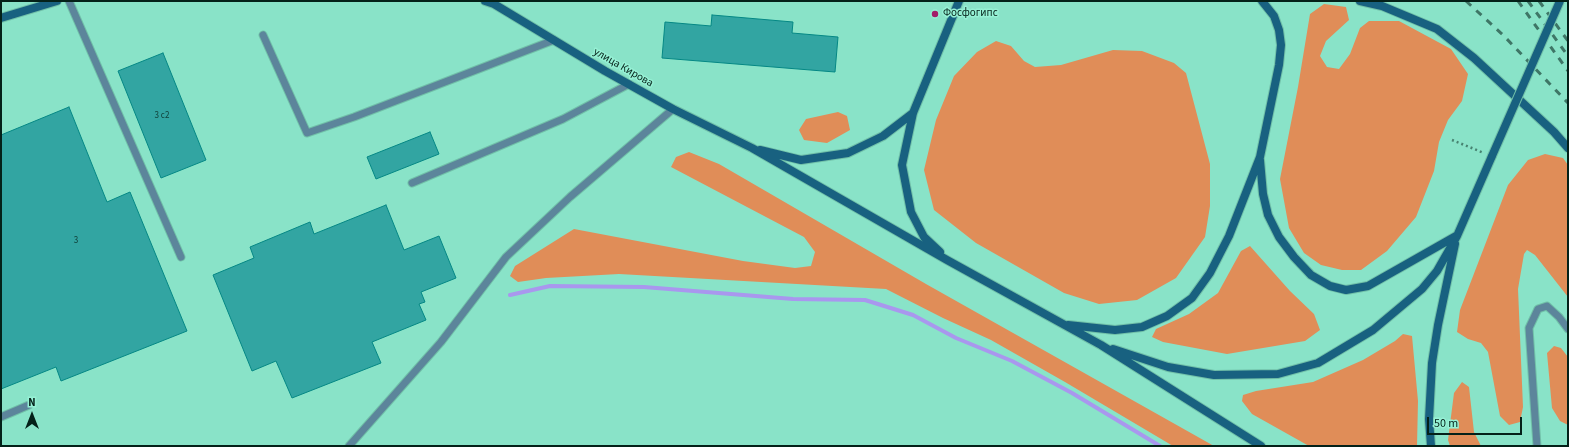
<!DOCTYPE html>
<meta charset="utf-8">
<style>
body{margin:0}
#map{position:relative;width:1569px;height:447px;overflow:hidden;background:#89e3c8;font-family:"Source Sans 3",sans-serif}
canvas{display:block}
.frame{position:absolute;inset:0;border:2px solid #042119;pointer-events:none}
.north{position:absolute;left:12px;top:395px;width:40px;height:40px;-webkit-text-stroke:3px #96f1d5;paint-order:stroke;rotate:0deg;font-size:11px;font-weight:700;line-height:16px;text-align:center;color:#042119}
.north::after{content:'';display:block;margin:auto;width:14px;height:18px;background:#042119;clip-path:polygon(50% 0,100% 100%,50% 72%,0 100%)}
.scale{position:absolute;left:1427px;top:417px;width:95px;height:18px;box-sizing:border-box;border:2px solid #042119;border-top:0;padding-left:5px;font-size:12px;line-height:14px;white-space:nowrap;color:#042119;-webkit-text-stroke:3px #96f1d5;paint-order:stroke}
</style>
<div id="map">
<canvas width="1569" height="447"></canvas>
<div class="frame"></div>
<div class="north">N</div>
<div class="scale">50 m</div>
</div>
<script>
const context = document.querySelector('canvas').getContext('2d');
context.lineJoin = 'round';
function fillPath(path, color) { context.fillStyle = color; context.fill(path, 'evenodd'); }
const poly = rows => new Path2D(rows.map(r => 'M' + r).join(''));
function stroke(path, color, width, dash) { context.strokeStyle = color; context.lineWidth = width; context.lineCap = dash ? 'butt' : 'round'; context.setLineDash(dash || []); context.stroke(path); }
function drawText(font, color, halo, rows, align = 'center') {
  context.font = font + ' "Source Sans 3",sans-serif'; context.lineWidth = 3; context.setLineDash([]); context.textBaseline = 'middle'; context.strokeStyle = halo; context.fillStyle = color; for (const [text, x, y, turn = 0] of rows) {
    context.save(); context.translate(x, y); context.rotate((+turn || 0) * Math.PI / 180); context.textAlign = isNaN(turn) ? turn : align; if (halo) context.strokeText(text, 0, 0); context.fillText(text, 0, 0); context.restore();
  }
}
const green = poly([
 [1324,4,1346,7,1349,20,1326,41,1320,56,1327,67,1339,69,1350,54,1360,28,1369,21,1399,21,1451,49,1468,74,1462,101,1448,120,1439,142,1434,171,1416,217,1387,251,1361,270,1342,270,1321,265,1304,253,1289,228,1280,179,1298,87,1310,14],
 [996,41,1011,46,1024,61,1035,67,1061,65,1113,50,1142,51,1174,63,1186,73,1210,164,1210,206,1205,237,1176,278,1137,300,1099,304,1064,293,976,243,934,210,924,170,936,120,954,76,977,52],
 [838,112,847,116,850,130,827,143,804,140,799,130,806,119],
 [689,152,719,164,926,284,1214,446,1173,446,1065,382,991,340,943,318,886,289,619,274,546,278,518,282,510,276,515,266,574,229,743,261,795,268,811,266,815,252,804,237,671,167,676,157],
 [1545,154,1563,158,1568,165,1568,297,1535,255,1527,250,1524,254,1518,289,1523,407,1520,422,1509,425,1500,416,1488,352,1481,343,1468,339,1457,332,1460,310,1508,185,1528,160],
 [1250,246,1290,291,1314,314,1320,330,1305,341,1227,354,1163,342,1152,337,1156,329,1189,314,1218,293,1241,251],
 [1403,334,1412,336,1418,401,1417,446,1309,446,1252,414,1242,401,1243,395,1256,391,1313,382,1363,360,1395,341],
 [1554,346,1561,348,1568,357,1568,425,1560,421,1552,408,1547,353],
 [1462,382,1469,387,1474,432,1481,446,1450,446,1448,440,1454,393]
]);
const stream = poly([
 [510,295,550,286,644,287,793,299,865,300,913,315,956,338,1012,361,1072,393,1160,446]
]);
const building = poly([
 [712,15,793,22,792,33,838,37,835,72,662,58,665,22,711,26,712,15],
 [163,53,206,160,161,178,118,71,163,53],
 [69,107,107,202,130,192,187,331,61,381,56,367,1,389,1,135,69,107],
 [430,132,439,154,376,179,367,157,430,132],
 [386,205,404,250,439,236,456,278,421,292,425,302,419,304,426,320,372,342,381,363,292,398,276,361,252,371,213,275,254,258,250,247,310,222,314,234,386,205]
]);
const path = poly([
 [1452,140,1484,153]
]);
const lane = poly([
 [69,1,181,257],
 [263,35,307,133,354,117,554,40],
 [412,183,563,119,629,84],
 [1,417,29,405],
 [349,446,441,342,506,257,570,197,673,109],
 [1537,446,1529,328,1538,309,1547,306,1559,317,1568,329]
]);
const secondary = poly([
 [485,1,494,4,605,71,673,109,752,148,947,260,1101,345,1261,446],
 [1360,1,1382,6,1437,29,1474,58,1554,132,1568,148],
 [1,18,57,1],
 [760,150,801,160,848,153,883,136,913,113],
 [1260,160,1263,194,1268,215,1279,237,1294,257,1311,275,1330,286,1346,290,1368,286,1456,236],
 [940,252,924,237,911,212,902,165,913,113,959,1],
 [1068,325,1115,330,1142,327,1167,316,1192,298,1210,273,1229,236,1260,157,1279,65,1281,45,1279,30,1274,16,1262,1],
 [1113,349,1168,367,1214,375,1278,374,1318,363,1373,330,1422,289,1437,271,1457,236,1492,156],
 [1431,446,1429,419,1432,363,1438,325,1455,244]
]);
const rail = poly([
 [1466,1,1504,36,1568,103],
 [1518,1,1568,71],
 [1528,1,1568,56],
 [1539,1,1568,41]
]);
const secondaryBridge = poly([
 [1492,156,1560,1]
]);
const markers = [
 [935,14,4,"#a31c68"]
];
const numberNames = [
 ["3 с2",162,116],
 ["3",76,241]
];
const poiNames = [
 ["Фосфогипс",943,14]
];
const streetNames = [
 ["улица Кирова",623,68,30]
];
fillPath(green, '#e08d58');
stroke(stream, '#a997ee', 4);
fillPath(building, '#32a5a2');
stroke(building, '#048784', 1);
stroke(lane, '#71c0a8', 9);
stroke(secondary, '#71c0a8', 10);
stroke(path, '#478371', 2.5, [2, 3]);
stroke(lane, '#5c859b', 7);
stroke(secondary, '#186180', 8);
stroke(rail, '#3e7666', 3, [7, 7]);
stroke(secondaryBridge, '#71c0a8', 10, []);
stroke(secondaryBridge, '#186180', 8);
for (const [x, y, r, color] of markers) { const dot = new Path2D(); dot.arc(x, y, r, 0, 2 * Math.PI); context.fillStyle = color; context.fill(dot); stroke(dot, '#96f1d5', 1.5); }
drawText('9px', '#10423b', null, numberNames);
drawText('11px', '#042119', '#96f1d5', poiNames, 'left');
drawText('11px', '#042119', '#96f1d5', streetNames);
</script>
